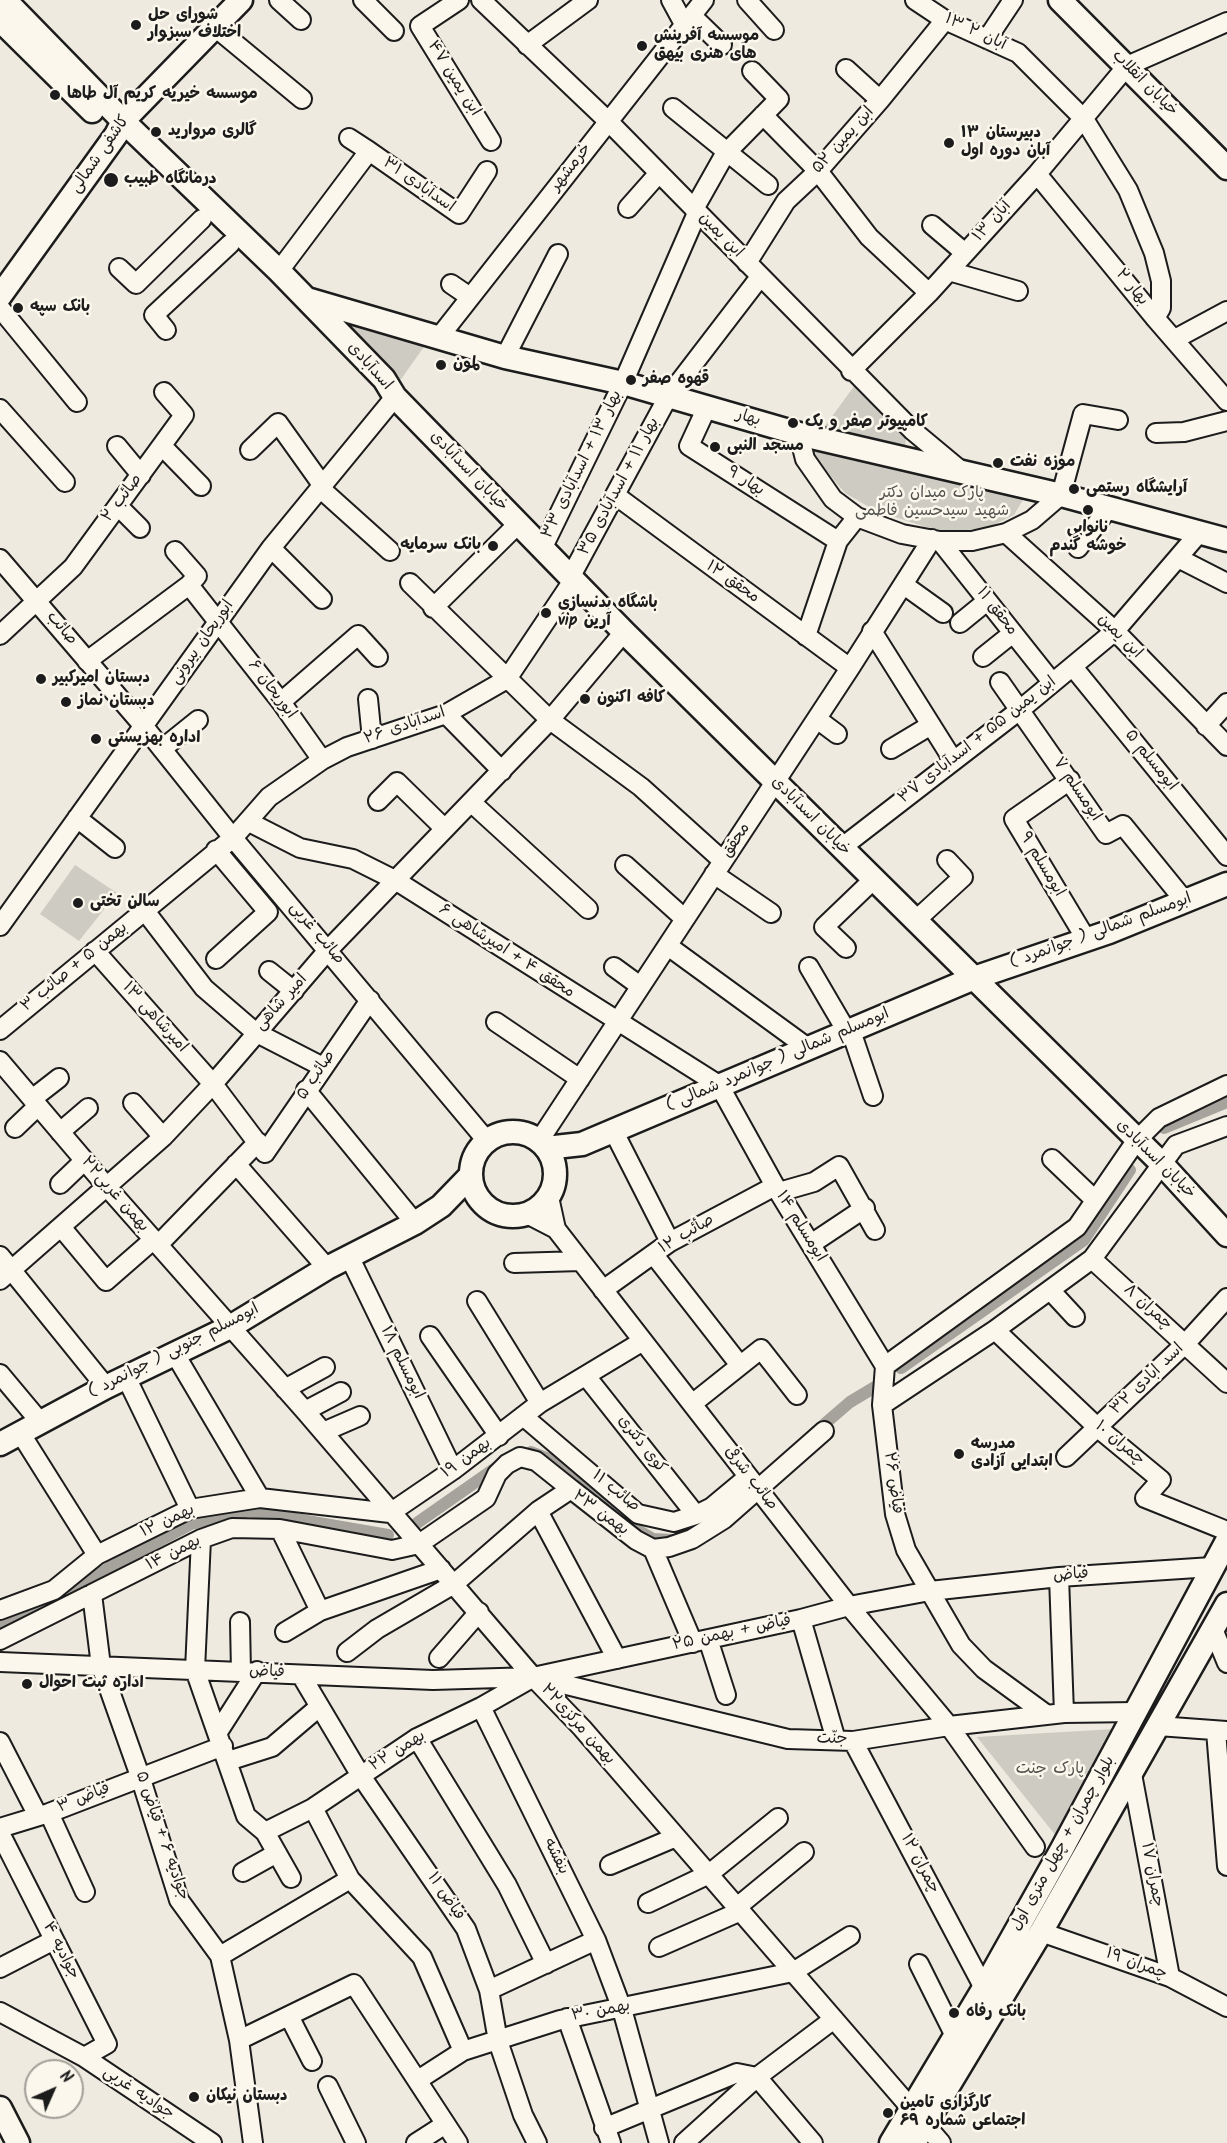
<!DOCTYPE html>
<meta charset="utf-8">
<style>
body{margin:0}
#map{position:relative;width:1227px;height:2143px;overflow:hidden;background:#eeeadf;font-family:Kalam,sans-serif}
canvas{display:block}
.north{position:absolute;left:24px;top:2059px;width:60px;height:60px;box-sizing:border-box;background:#fbf7ec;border:2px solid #a29f99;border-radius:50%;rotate:45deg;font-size:16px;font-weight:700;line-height:24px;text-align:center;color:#1c1c1c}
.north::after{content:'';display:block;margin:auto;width:21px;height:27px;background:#1c1c1c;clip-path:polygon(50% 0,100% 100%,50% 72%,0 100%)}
</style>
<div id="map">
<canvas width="1227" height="2143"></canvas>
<div class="north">N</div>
</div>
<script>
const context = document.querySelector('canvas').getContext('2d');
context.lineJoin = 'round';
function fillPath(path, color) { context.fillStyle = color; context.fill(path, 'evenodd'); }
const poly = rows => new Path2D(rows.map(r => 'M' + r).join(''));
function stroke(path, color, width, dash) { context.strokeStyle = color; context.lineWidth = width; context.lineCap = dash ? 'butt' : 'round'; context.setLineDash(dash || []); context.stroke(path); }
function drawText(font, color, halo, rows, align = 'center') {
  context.font = font + ' Kalam,"Playpen Sans Arabic",sans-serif'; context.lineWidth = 5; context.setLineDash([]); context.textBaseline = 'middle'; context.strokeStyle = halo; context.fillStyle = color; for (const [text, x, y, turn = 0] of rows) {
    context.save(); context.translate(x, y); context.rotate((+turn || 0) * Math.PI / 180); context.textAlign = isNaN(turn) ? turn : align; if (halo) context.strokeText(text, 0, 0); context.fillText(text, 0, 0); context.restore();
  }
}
const green = poly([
 [334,321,426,344,394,389],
 [855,385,906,437,905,451,822,430],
 [807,448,1024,498,1014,515,989,527,953,532,926,527,876,511,845,493],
 [75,865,117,893,79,941,40,914],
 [1115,1729,1056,1836,977,1737]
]);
const canal = poly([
 [1164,1128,1227,1102],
 [901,1368,1084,1240,1130,1170],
 [814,1433,850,1402,875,1387],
 [531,1452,567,1466,639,1531,653,1539,672,1540],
 [417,1523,497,1467],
 [1,1626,66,1596,112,1566,191,1524,220,1517,249,1511,388,1535]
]);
const minor = poly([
 [279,0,301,20],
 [363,0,394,31],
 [459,0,420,26,491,141],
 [481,0,609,122,912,430,960,470],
 [671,0,684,24],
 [747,0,774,30],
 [915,0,945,20,1018,53,1084,119,1128,190,1154,253,1161,281,1161,308,1155,318],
 [692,16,722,45],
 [215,27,302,99],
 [987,39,1013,0],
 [527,45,588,0],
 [846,69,880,100],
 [673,108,768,185],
 [763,115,818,171,869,237,929,293],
 [349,138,369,151],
 [1037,174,1155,318,1227,401],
 [628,208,659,173],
 [694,209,725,154,779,99,752,71],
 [932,225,965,253],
 [747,263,786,201,818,171,880,100,945,20],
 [119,268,136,284,202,219],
 [279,271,369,151,459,214,487,171],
 [949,271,1018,291],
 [451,284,470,297],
 [0,308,77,402],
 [166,330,154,315,230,244],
 [440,336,704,0],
 [1175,339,1227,311],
 [505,357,558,254],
 [851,371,929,293,1037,174,1127,66,1227,22],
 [707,407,689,446,838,541],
 [0,409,65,482],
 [1156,433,1184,432,1227,421],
 [803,435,802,447,805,459,833,499,857,517,902,534,940,541,972,541,1006,533,1032,520,1061,495,1083,414,1118,420],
 [117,446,141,475],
 [162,446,201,486],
 [250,450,278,423,323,486],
 [321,489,390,551],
 [615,495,850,668],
 [118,506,140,528],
 [1006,533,1115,631,1227,746],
 [940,541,1052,682],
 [543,547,623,383,697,213],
 [271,548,322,599],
 [1078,548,1108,509],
 [175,551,197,576,189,585],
 [1178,558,1227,583],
 [0,559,146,729,233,838,487,1141],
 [571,576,668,397,760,277],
 [410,583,550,720,641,787,723,861],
 [904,585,943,613],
 [433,608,519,523],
 [960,623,987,601],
 [872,631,953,760],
 [0,635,73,567,184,415,164,392],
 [806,636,838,541,857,517],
 [983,657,1013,633],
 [87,661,189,585,281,702,322,760],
 [1073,667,1227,856],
 [1000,682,1106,834,1123,825,1184,900],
 [368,699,372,739],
 [281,702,358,635,378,657],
 [446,714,502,771],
 [817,719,837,734],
 [1206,726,1227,703],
 [162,749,198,720],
 [891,749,931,725],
 [1070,780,1014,819,1086,939],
 [378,801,397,782,445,829],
 [472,803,588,909],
 [77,818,115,848],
 [249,822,300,848,353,859,395,880,719,1085,775,1186,885,1366],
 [841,848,1021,709,1115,631,1199,533],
 [216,850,268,912,216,959],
 [625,865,685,919],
 [714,874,771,913],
 [145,911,204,988,255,1032,323,1067],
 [915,921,963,877,947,860],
 [0,926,271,548,395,397],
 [668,946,808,1048],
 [846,948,824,927,873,880],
 [95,951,213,1084,265,1153,370,1000],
 [614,967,640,986],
 [809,967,847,1032],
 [269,971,294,991],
 [496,1022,580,1079],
 [0,1030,233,838,269,797,322,760,347,747,446,714,507,679,574,579],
 [851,1031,873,1096],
 [0,1061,107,1187,305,1411,533,1677,582,1728,941,2143],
 [306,1090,415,1223],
 [32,1099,59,1078],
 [133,1103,163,1137],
 [15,1128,38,1106],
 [60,1132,88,1108],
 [614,1132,670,1242],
 [539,1141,850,668,932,539],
 [1052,1159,1095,1200],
 [236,1164,327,1268],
 [60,1184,84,1161],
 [779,1192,814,1182,839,1166,875,1230],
 [549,1197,556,1229],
 [527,1214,556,1229,849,1606,949,1726,1035,1847],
 [61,1227,106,1281,153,1240],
 [811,1244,865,1208],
 [158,1245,258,1142],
 [654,1255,739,1364],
 [0,1256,106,1387],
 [349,1256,453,1470],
 [1092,1259,1227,1383],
 [514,1263,581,1261],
 [0,1280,163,1137,213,1084,329,949,550,720,624,632],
 [603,1290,670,1242,775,1186],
 [1050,1290,1075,1317],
 [477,1301,540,1403],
 [995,1330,1098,1428,1161,1480,1145,1498,1227,1531],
 [430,1336,499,1436],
 [175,1354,260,1498],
 [885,1366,1077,1227,1136,1141,1159,1118,1227,1085],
 [885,1366,882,1405,895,1514,906,1550,961,1645,984,1669,1047,1715],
 [0,1374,41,1423],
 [586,1376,696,1515],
 [126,1377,190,1509],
 [285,1389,325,1367],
 [692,1404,761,1349,797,1395],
 [882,1405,995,1330,1092,1259,1176,1145,1227,1126],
 [305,1411,341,1392],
 [523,1416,638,1514,674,1522,696,1515,712,1507,748,1477],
 [323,1432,360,1416],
 [21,1434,97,1555],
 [1066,1457,1186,1343,1227,1298],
 [538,1511,617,1659],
 [390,1513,453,1470,540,1403,643,1341],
 [280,1529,320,1611],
 [201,1539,195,1670,246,1816,265,1832,291,1878],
 [653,1549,693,1643],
 [1059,1577,1064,1713],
 [92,1594,101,1666,140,1776,179,1900,220,1956,239,2040,253,2143],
 [0,1610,54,1590,97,1555,190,1509,260,1498,390,1513],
 [801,1619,836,1740],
 [240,1622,241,1672],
 [1213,1629,1227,1663],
 [285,1632,320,1611,441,1569],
 [708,1639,726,1695],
 [0,1640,201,1539,232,1528,280,1529,392,1550,419,1544,486,1498,497,1474,507,1464,520,1457,536,1461,571,1489],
 [347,1652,377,1629,454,1584,538,1511,571,1489,636,1540,653,1549,669,1547,692,1539,724,1519,824,1431],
 [439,1658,479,1612],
 [0,1662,433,1680,533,1677,801,1619,849,1606,930,1591,1059,1577,1212,1567],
 [301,1675,361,1776,466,1929,489,1990,498,2041,523,2115,537,2143],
 [538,1678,788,1739,853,1741,949,1726,1064,1713,1136,1712],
 [481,1707,596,1940,622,2009,659,2143],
 [1158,1726,1227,1731],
 [1216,1731,1227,1866],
 [218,1732,257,1671],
 [417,1738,507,1885,546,1964],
 [853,1741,984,1988],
 [0,1742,38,1816],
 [228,1761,272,1747,319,1707],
 [1132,1774,1170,1977],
 [313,1808,350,1879,422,1957,463,2051],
 [49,1813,85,1892],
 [0,1828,49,1813,223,1746],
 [265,1832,313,1808,417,1738,481,1707,532,1678],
 [0,1833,107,2044,84,2057],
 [610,1865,676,1837],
 [243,1872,277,1853],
 [648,1903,709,1874,778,1818],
 [737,1907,804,1852],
 [1041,1932,1170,1977,1227,2007],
 [659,1947,741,1911],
 [220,1956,350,1879],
 [919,1964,955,2036],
 [0,1968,54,1940],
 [489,1990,596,1940],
 [0,2012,84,2057,212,2143],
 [289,2016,312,2061],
 [567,2018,611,2143],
 [239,2040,354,1984,458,2143],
 [418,2080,463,2051,560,2020,793,1972,850,1936],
 [328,2086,356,2143],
 [604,2128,737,2073,757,2077,813,2143],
 [416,2143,444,2125],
 [684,2143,757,2077,834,2019]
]);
const major = poly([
 [5,0,123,121,279,271,384,379,395,397,624,632,1162,1164,1227,1235],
 [1060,0,1227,168],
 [0,20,92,111],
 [0,296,116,135,123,121,241,0],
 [307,299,505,357,623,383,803,435,1061,495,1227,540],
 '471 1174a42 42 0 1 1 84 0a42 42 0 1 1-84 0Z',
 [546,1148,582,1144,974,978,1109,932,1227,884],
 [0,1444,106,1387,230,1327,327,1268,415,1223,441,1206,471,1175],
 [0,2108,18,2143],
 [891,2143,984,1988,1062,1849,1227,1541],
 [914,2143,1041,1932,1227,1604]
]);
const markers = [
 [136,25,6,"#1c1c1c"],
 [642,46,6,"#1c1c1c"],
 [55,95,6,"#1c1c1c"],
 [156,132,6,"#1c1c1c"],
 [949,143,6,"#1c1c1c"],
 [111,180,8,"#1c1c1c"],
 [18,308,6,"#1c1c1c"],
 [441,365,6,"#1c1c1c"],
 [631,380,6,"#1c1c1c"],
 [793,423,6,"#1c1c1c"],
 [715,447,6,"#1c1c1c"],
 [998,463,6,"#1c1c1c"],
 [1074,489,6,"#1c1c1c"],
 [1088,510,6,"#1c1c1c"],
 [493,546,6,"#1c1c1c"],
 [546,613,6,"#1c1c1c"],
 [41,679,6,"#1c1c1c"],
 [585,699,6,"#1c1c1c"],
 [66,702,6,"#1c1c1c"],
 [96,739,6,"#1c1c1c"],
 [78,903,6,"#1c1c1c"],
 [959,1454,6,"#1c1c1c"],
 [27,1684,6,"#1c1c1c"],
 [954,2013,6,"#1c1c1c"],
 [194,2097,6,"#1c1c1c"],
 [888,2113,6,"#1c1c1c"]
];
const poiNames = [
 ["شورای حل",148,16],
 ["اختلاف سبزوار",148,34],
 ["موسسه آفرینش",654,37],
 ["های هنری بیهق",654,55],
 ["موسسه خیریه کریم آل طاها",67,95],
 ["گالری مروارید",168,132],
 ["دبیرستان ۱۳",961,134],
 ["آبان دوره اول",961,152],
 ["درمانگاه طبیب",124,180],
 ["بانک سپه",30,308],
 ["لمون",453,365],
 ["قهوه صفر",643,380],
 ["کامپیوتر صفر و یک",805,423],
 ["مسجد النبی",727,447],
 ["موزه نفت",1010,463],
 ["آرایشگاه رستمی",1086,489],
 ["نانوایی",1088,529,"center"],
 ["خوشه گندم",1088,547,"center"],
 ["بانک سرمایه",481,546,"right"],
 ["باشگاه بدنسازی",558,604],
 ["vip آرین",558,622],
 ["دبستان امیرکبیر",53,679],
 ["کافه اکنون",597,699],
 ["دبستان نماز",78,702],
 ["اداره بهزیستی",108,739],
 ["سالن تختی",90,903],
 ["مدرسه",971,1445],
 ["ابتدایی آزادی",971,1463],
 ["اداره ثبت احوال",39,1684],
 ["بانک رفاه",966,2013],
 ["دبستان نیکان",206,2097],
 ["کارگزاری تامین",900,2104],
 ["اجتماعی شماره ۶۹",900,2122]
];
const streetNames = [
 ["۱۳ آبان ۲",975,33,25],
 ["ابن یمین ۴۷",453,79,58],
 ["خیابان انقلاب",1144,84,45],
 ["ابن یمین ۵۲",844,141,-48],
 ["کاشفی شمالی",101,155,-55],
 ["خرمشهر",572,168,-52],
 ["اسدآبادی ۳۱",418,186,35],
 ["۱۳ آبان",993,222,-48],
 ["ابن یمین",720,236,46],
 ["بهار ۲",1131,288,51],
 ["اسدآبادی",369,367,48],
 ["بهار",748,419,17],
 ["بهار ۱۳ + اسدآبادی ۳۳",583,465,-64],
 ["خیابان اسدآبادی",468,472,46],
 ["بهار ۹",745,482,33],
 ["بهار ۱۱ + اسدآبادی ۳۵",620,487,-62],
 ["صائب ۲",123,499,-53],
 ["محقق ۱۲",732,583,35],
 ["محقق ۱۱",996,612,52],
 ["صائب",61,629,50],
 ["ابن یمین",1119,637,45],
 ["ابوریحان بیرونی",203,643,-55],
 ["ابوریحان ۶",271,690,53],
 ["اسدآبادی ۲۶",405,727,-19],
 ["ابن یمین ۵۵ + اسدآبادی ۳۷",978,741,-38],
 ["ابومسلم ۵",1150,761,51],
 ["ابومسلم ۷",1076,790,56],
 ["خیابان اسدآبادی",810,817,45],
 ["محقق",737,841,-57],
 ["ابومسلم ۹",1041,865,59],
 ["ابومسلم شمالی ( جوانمرد )",1101,932,-20],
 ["صائب غربی",316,934,50],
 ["محقق ۴ + امیرشاهی ۶",506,952,33],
 ["بهمن ۵ + صائب ۳",75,968,-39],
 ["امیر شاهی",282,1003,-48],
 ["امیرشاهی ۱۳",154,1018,48],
 ["ابومسلم شمالی ( جوانمرد شمالی )",778,1061,-23],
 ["صائب ۵",317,1076,-56],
 ["خیابان اسدآبادی",1155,1160,45],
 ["۲۲بهمن غربی",114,1195,49],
 ["ابومسلم ۱۴",800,1227,58],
 ["صأئب ۱۲",687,1235,-31],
 ["چمران ۸",1147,1308,42],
 ["ابومسلم جنوبی ( جوانمرد )",174,1352,-27],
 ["ابومسلم ۱۸",401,1363,64],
 ["اسد ابادی ۳۲",1148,1380,-44],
 ["چمران ۱۰",1119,1444,40],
 ["کوی دکتری",641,1445,52],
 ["بهمن ۱۹",467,1459,-36],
 ["صائب شرقی",750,1479,52],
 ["فیاض ۲۶",892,1483,82],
 ["صائب ۱۱",615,1492,39],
 ["بهمن ۲۳",600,1514,36],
 ["بهمن ۱۲",168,1522,-25],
 ["بهمن ۱۴",174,1554,-27],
 ["فیاض",1071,1576,-4],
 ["فیاض + بهمن ۲۵",732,1634,-12],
 ["فیاض",267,1673,2],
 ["۲۲بهمن مرکزی",577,1725,48],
 ["جنّت",832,1740,1],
 ["بهمن ۲۲",398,1752,-32],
 ["فیاض ۳",84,1799,-22],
 ["جوادیه ۶ + فیاض ۵",161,1836,71],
 ["بلوار چمران + چهل متری اول",1064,1844,-61],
 ["بنفشه",555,1857,64],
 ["چمران ۱۲",919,1864,62],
 ["چمران ۱۷",1151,1875,79],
 ["فیاض ۱۱",445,1897,56],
 ["جوادیه ۴",60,1951,63],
 ["چمران ۱۹",1136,1965,20],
 ["بهمن ۳۰",601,2012,-10],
 ["جوادیه غربی",138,2094,34]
];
const parkNames = [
 ["پارک میدان دکتر",932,494],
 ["شهید سیدحسین فاطمی",932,512],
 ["پارک جنت",1050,1770]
];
fillPath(green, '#ceccc2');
stroke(canal, '#a6a39d', 12);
stroke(minor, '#1c1c1c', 22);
stroke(major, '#1c1c1c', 27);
stroke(minor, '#fbf7ec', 18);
stroke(major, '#fbf7ec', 22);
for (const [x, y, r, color] of markers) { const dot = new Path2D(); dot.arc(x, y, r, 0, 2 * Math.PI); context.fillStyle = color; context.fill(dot); stroke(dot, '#fbf7ec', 2); }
drawText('bold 16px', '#1c1c1c', '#fbf7ec', poiNames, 'left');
drawText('16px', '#1c1c1c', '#fbf7ec', streetNames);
drawText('16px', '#51514e', '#fbf7ec', parkNames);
</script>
